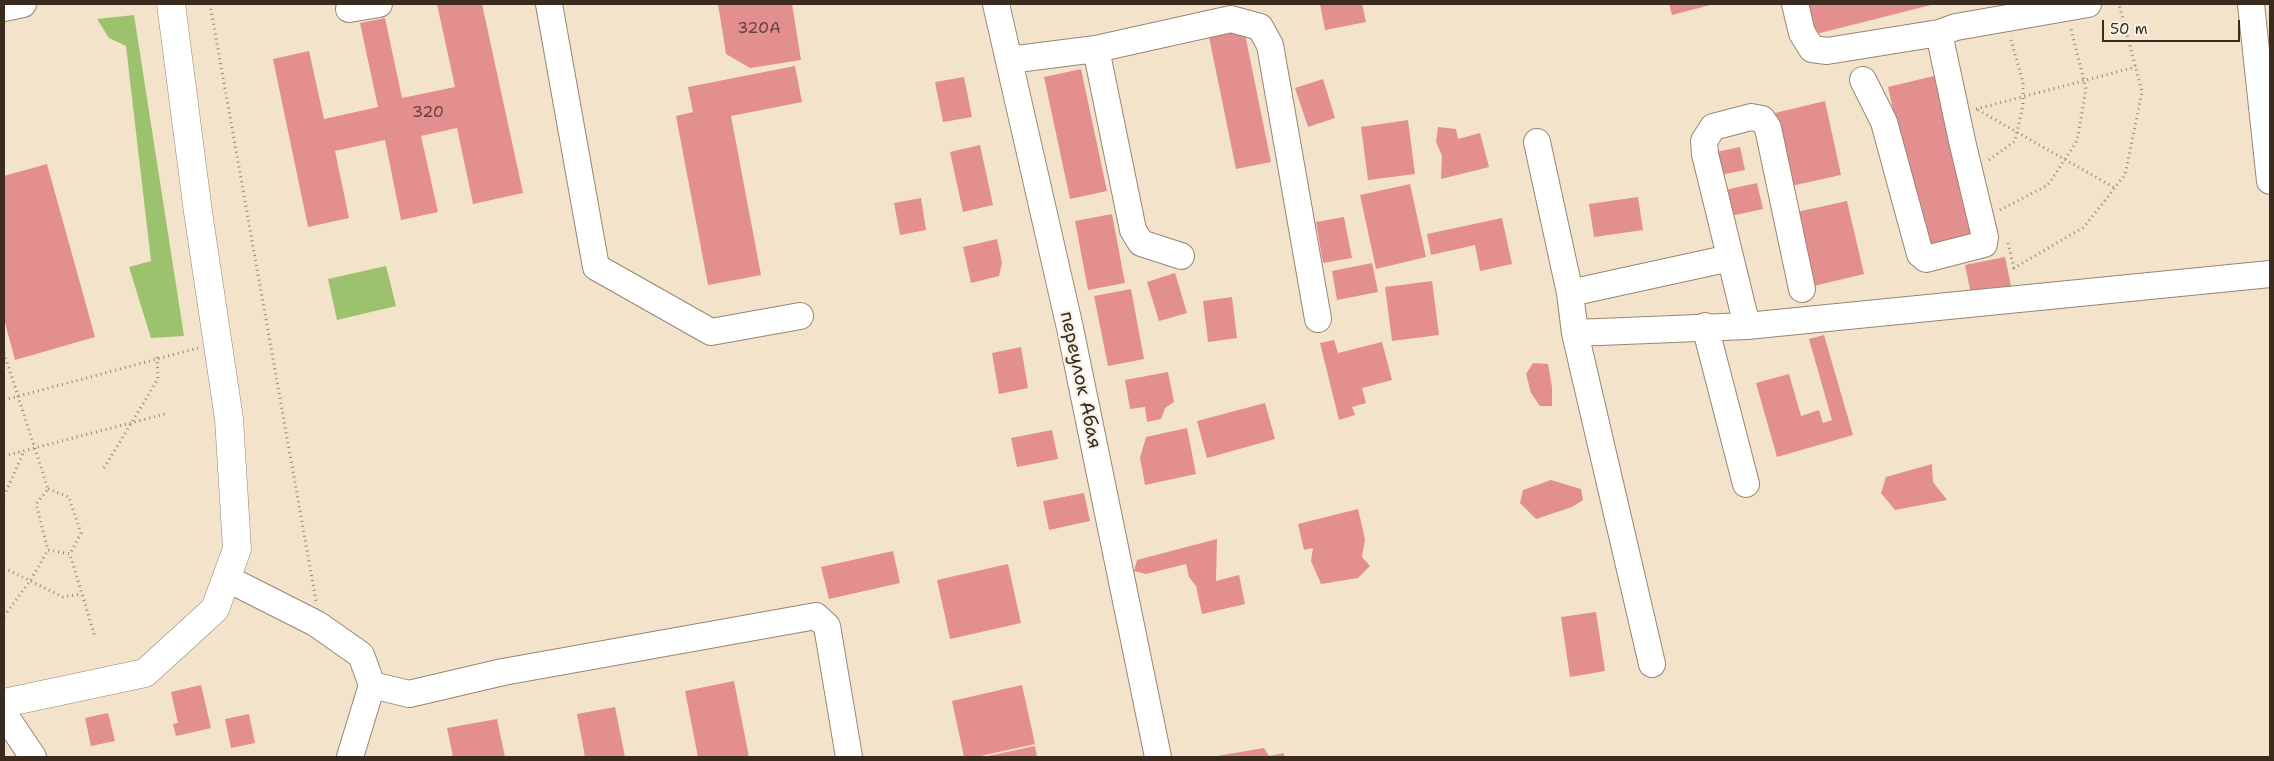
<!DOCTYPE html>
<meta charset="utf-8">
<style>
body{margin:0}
#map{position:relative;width:2274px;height:761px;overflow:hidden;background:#f3e3ca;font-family:"Shantell Sans",sans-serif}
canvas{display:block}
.frame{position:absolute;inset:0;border:5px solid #3b2a1e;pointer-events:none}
.scale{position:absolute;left:2102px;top:20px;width:138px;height:22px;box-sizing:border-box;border:2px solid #3b2a1e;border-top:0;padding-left:6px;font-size:15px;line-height:18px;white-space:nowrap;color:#3b2a1e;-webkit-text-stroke:4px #f7f3e8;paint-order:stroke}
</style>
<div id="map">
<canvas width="2274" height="761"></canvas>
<div class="frame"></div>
<div class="scale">50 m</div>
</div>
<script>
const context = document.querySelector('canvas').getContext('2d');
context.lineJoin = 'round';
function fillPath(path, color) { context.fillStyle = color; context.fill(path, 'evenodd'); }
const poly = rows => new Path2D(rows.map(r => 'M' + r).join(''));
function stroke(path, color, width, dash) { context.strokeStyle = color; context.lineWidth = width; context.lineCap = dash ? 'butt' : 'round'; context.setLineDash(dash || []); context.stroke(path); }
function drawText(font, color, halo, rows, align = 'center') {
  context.font = font + ' "Shantell Sans",sans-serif'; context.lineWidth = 5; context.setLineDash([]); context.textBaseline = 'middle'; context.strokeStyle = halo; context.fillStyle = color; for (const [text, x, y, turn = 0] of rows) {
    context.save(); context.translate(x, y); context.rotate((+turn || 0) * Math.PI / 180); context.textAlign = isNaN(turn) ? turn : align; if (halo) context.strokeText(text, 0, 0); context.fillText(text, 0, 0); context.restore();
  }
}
const green = poly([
 [134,15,184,336,151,338,129,267,151,261,126,46,109,38,97,19],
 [386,266,396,306,337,320,328,279]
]);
const building = poly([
 [437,4,482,4,523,193,473,204,457,128,421,136,438,212,401,220,385,140,335,151,349,218,308,227,273,59,309,51,324,119,378,107,360,23,385,18,402,98,455,87],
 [718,4,792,4,801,60,750,68,726,54],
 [1320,4,1362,4,1366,22,1325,30],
 [1669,4,1714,4,1672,15],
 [1808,4,1935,4,1816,34],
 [1244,29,1271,162,1236,169,1209,37],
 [795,66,802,102,731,116,761,275,708,285,676,116,693,112,688,87],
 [1081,69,1107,191,1070,199,1044,77],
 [1942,74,1979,240,1924,250,1888,87],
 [964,77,972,117,943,122,935,82],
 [1323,79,1335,118,1308,127,1295,88],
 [1825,101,1841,175,1791,186,1775,113],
 [1408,120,1415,174,1368,180,1361,127],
 [1438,127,1456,129,1458,139,1480,133,1489,167,1441,179,1442,156,1436,142],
 [980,145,993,205,963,212,950,152],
 [1740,147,1745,170,1720,175,1716,152],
 [47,164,95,337,15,360,4,319,4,176],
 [1757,183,1763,209,1731,216,1725,190],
 [1410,184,1426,257,1376,269,1360,195],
 [1638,197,1643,230,1594,237,1589,204],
 [921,198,926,230,900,235,894,203],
 [1847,201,1864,274,1814,286,1797,212],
 [1112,214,1125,283,1088,290,1075,221],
 [1344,217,1352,258,1323,263,1316,222],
 [1502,218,1512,264,1480,271,1475,245,1431,255,1427,234],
 [997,239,1002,263,999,276,971,283,963,247],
 [2005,257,2011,286,1971,294,1965,265],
 [1372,263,1378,292,1337,300,1332,271],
 [1175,273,1187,313,1159,321,1147,282],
 [1432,281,1439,335,1392,341,1385,287],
 [1131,289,1144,359,1108,366,1094,296],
 [1232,297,1237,338,1208,342,1203,301],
 [1824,335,1853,435,1777,457,1756,383,1789,374,1801,416,1819,410,1823,423,1832,420,1809,339],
 [1334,340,1338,353,1382,342,1392,380,1362,388,1366,403,1352,407,1355,415,1339,420,1320,343],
 [1021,347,1028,388,999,394,992,353],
 [1533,363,1548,364,1552,387,1552,406,1540,406,1531,393,1526,374],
 [1168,372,1174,402,1165,408,1161,419,1147,422,1145,407,1130,409,1125,380],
 [1265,403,1275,439,1207,458,1197,421],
 [1187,428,1196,474,1145,485,1140,458,1146,437],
 [1052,430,1058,459,1017,467,1011,438],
 [1932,464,1933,482,1947,500,1895,510,1881,493,1886,477],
 [1551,480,1581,489,1583,500,1572,507,1536,519,1520,503,1523,490],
 [1084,493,1090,521,1049,530,1043,501],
 [1358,509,1365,539,1362,557,1370,566,1358,578,1321,584,1311,561,1313,548,1304,550,1298,524],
 [1217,539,1216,581,1239,575,1245,604,1202,614,1196,586,1189,577,1186,564,1146,574,1134,571,1137,560],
 [893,551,900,583,829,599,821,567],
 [1008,564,1021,623,950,639,937,580],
 [1596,612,1605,671,1570,677,1561,617],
 [734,681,749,757,698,757,685,691],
 [201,685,211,728,176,736,173,724,178,723,171,692],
 [1022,685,1035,744,976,757,964,757,952,701],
 [615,707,625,757,585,757,577,714],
 [108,713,115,741,91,746,85,718],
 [249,714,255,743,231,748,225,719],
 [497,719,505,757,453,757,447,728],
 [1035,746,1037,757,988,757,988,756],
 [1264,748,1269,756,1284,753,1284,757,1211,757]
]);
const path = poly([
 [210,4,316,601],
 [1976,109,2136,67],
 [1978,110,2115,188],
 [1989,160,2015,141,2023,105,2023,82,2011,40],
 [2000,210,2048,185,2077,141,2086,89,2071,29],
 [2008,243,2014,268,2084,227,2125,175,2142,92,2119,4],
 [4,353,48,489,36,504,48,550,70,554,95,637],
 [4,400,198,348],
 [4,456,165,414],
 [104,468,158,379,157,357],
 [48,489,69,497,81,533,70,554],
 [4,496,24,451],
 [4,568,63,597,82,594],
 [4,616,30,581,48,550]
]);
const minor = poly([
 [549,4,596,267,711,332,800,316],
 [996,4,1070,328,1158,757],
 [1795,4,1802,33,1812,49,1827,51,1939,33,1962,141,1985,237,1984,244,1926,259,1920,254,1884,122,1863,80],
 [2251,4,2270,181],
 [4,8,23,4],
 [349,9,379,4],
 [1939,33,1956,27,2088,4],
 [1096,49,1133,230,1141,243,1181,256],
 [1009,60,1096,49,1231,19,1260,27,1270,45,1318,319],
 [1537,142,1570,293,1575,333,1652,664],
 [1570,293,1730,258],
 [1705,326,1746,484],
 [1747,326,1705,154,1704,141,1713,127,1751,117,1762,119,1768,128,1802,289],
 [1575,333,1747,326,2270,274],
 [226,578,317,624,361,655,372,685,350,757],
 [372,685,409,694,503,672,816,616,827,626,849,757],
 [4,714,33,757]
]);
const major = poly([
 [4,703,145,673,215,609,237,549,229,419,198,212,171,4]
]);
const numberNames = [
 ["320А",759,29],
 ["320",428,113]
];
const streetNames = [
 ["переулок Абая",1080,380,78]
];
fillPath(green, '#9cc26d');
fillPath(building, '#e48f8f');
stroke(minor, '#978674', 28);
stroke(major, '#978674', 29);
stroke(path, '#978674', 3, [1, 4]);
stroke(minor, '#fff', 26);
stroke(major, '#fff', 28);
drawText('16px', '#65433a', null, numberNames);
drawText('19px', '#3b2a1e', '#f7f3e8', streetNames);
</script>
